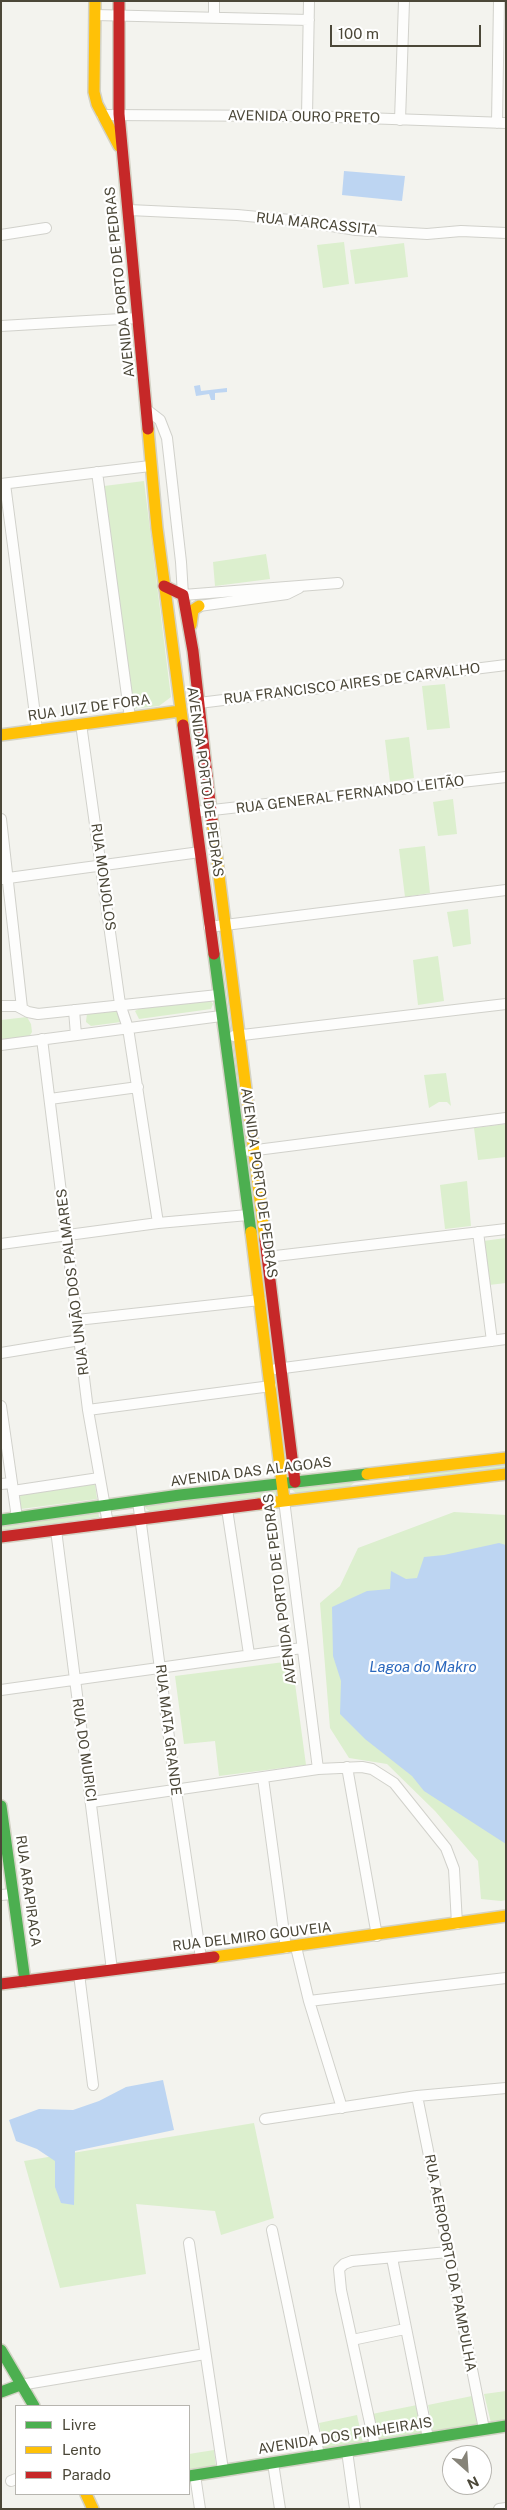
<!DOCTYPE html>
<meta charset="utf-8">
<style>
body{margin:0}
#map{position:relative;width:507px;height:2510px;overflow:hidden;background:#f3f3ee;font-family:"Public Sans",sans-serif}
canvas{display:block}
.frame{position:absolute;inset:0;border:2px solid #4b4738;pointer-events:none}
.legend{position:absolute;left:15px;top:2405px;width:175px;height:90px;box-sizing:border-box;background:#fff;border:1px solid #b7b5af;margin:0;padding:6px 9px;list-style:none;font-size:15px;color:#4b4738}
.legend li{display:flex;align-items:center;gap:10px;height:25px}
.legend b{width:25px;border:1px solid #b7b5af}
.north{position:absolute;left:442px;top:2445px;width:50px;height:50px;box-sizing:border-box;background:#fff;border:1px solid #b7b5af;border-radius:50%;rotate:154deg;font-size:14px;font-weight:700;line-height:20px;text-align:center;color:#4b4738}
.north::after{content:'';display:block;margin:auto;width:18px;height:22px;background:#868378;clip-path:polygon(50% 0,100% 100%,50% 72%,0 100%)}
.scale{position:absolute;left:330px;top:25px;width:151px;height:22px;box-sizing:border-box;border:2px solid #4b4738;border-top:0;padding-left:6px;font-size:15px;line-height:18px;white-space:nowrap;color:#4b4738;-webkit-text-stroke:4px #fff;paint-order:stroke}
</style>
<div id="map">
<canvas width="507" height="2510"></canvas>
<div class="frame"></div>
<ul class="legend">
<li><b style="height:6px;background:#4caf50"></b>Livre</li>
<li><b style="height:6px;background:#ffc107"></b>Lento</li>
<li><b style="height:6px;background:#c62828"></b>Parado</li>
</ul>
<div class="north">N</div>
<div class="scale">100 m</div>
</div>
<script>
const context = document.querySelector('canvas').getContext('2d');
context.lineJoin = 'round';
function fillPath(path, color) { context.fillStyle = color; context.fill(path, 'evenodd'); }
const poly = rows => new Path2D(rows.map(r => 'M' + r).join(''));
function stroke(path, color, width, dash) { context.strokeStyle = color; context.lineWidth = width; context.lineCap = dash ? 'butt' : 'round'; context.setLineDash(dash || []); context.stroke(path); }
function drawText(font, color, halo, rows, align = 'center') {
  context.font = font + ' "Public Sans",sans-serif'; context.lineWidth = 4.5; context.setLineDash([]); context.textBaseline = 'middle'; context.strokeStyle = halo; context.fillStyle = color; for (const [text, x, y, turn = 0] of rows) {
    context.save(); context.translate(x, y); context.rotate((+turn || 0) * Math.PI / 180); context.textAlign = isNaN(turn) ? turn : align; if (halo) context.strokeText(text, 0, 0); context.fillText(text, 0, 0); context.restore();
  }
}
const green = poly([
 [344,242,349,284,323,288,317,245],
 [404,243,408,277,355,284,350,250],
 [144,481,171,697,159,706,132,709,104,486],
 [266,554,270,579,215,586,213,562],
 [445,684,450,728,427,730,422,686],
 [409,737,414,778,390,782,385,740],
 [453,799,457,834,438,836,433,802],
 [425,846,430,893,405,897,399,849],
 [468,909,471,944,453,947,447,912],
 [438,956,444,1001,418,1005,413,960],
 [210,1000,213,1004,211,1009,139,1019,135,1011,140,1008],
 [118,1010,121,1022,91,1026,86,1022,87,1013],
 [27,1017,31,1024,32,1032,29,1037,1,1040,1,1020],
 [446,1073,451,1106,447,1102,439,1102,429,1108,424,1075],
 [506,1124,506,1157,478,1160,474,1128],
 [467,1181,471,1226,445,1229,440,1185],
 [506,1238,506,1283,489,1285,483,1241],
 [506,1461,506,1470,409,1479,409,1475],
 [355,1482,348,1488,297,1494,288,1486],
 [95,1484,97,1499,21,1509,19,1494],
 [278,1487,278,1496,151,1512,145,1508,148,1503],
 [98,1509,99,1517,1,1531,1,1523],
 [454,1512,506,1515,506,1900,501,1901,481,1899,478,1861,435,1811,387,1764,349,1758,330,1728,320,1603,340,1586,358,1548],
 [292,1661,306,1765,219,1776,215,1741,184,1744,175,1676],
 [254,2123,274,2218,221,2235,215,2211,136,2204,146,2274,60,2288,24,2161],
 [506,2391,506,2420,491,2423,484,2394],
 [472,2396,477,2424,433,2433,428,2405],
 [417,2405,422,2434,378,2442,372,2414],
 [357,2415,363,2443,324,2451,319,2423],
 [214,2450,216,2467,189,2471,189,2454]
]);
const water = poly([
 [344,171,405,176,402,201,342,195],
 [200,385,201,391,227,388,227,392,215,393,215,400,211,400,209,394,196,396,194,386],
 [499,1543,506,1545,506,1844,424,1791,412,1776,365,1739,340,1714,341,1681,333,1656,332,1607,367,1591,390,1589,391,1571,406,1579,417,1578,424,1557,444,1555],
 [163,2080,174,2130,75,2151,74,2205,61,2203,55,2187,55,2161,37,2149,16,2141,9,2120,39,2109,73,2110,99,2101,126,2087]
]);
const street = poly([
 [95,15,309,20],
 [214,16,214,1],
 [102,115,307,116,506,123],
 [307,116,309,1],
 [400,120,404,1],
 [497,123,499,1],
 [129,210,237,215,301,221,356,230,427,234,461,231,506,233],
 [1,235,46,228],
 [1,326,138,318],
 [147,410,160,420,167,438,181,562,183,595,338,583],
 [97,472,130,718],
 [1,484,150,466],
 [5,484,37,730],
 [199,606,287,594,299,588],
 [199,703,506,665],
 [81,724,120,1004,128,1028,158,1223],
 [195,812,506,777],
 [1,819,22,1008],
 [1,879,200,852],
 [209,927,506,890],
 [1,1006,17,1006,28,1012,38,1014,218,995],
 [74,1010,76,1035],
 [234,1036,506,1004],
 [42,1039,88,1410,108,1524],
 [1,1045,221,1016],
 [50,1099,138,1087],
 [249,1151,506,1118],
 [478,1232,492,1341],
 [1,1244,158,1223,248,1215],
 [267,1257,506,1229],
 [77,1320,260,1300],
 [1,1353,80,1340],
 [276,1369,506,1339],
 [1,1406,17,1518],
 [88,1410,271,1386],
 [1,1484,12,1483],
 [13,1491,99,1478],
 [284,1500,318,1769],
 [138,1501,176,1791,201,1958],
 [227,1509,249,1654],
 [56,1530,112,1970],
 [1,1690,302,1648],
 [347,1767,377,1936],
 [263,1778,286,1948],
 [92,1802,318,1769,362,1767,372,1769,394,1783,446,1848,454,1869,457,1924],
 [1,1895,13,1894],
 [296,1947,309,2001,342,2108],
 [79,1974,93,2085],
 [309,2001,506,1978],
 [417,2096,484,2429],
 [265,2119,417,2096,506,2088],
 [272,2230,319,2455],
 [189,2243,223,2470],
 [392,2258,428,2438],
 [352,2340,405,2329],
 [20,2385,205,2354],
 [375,2446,341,2290,339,2269,344,2264,352,2261,448,2252],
 [347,2451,355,2509],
 [273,2463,280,2509],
 [195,2475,200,2509],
 [11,2481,16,2479],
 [499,2509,506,2508]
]);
const fast = poly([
 [214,954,251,1232],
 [1,1520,180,1495,367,1474],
 [1,1806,25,1981],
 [1,2350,34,2406],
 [1,2392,20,2385],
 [189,2476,506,2426]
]);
const slow = poly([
 [95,1,94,92,97,104,119,146],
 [148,429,157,528,183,725],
 [191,625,193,610,199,606],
 [1,735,180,711],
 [212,820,265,1240],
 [251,1232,284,1500],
 [367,1474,506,1458],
 [259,1504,506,1474],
 [214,1957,506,1916],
 [86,2494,93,2509]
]);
const jam = poly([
 [119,1,119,114,148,429],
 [164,586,183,595,193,651,212,820],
 [183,725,214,954],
 [265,1240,295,1482],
 [1,1537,259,1504],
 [1,1984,214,1957]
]);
const streetNames = [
 ["AVENIDA OURO PRETO",304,117,1],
 ["RUA MARCASSITA",317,224,6],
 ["AVENIDA PORTO DE PEDRAS",120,282,-96],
 ["RUA FRANCISCO AIRES DE CARVALHO",352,684,-7],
 ["RUA JUIZ DE FORA",89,708,-8],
 ["AVENIDA PORTO DE PEDRAS",205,782,82],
 ["RUA GENERAL FERNANDO LEITÃO",350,795,-7],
 ["RUA MONJOLOS",103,877,82],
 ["AVENIDA PORTO DE PEDRAS",259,1183,82],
 ["RUA UNIÃO DOS PALMARES",73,1282,-97],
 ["AVENIDA DAS ALAGOAS",251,1472,-7],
 ["AVENIDA PORTO DE PEDRAS",280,1589,-97],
 ["RUA MATA GRANDE",168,1730,83],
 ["RUA DO MURICI",84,1750,82],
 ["RUA ARAPIRACA",28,1891,82],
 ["RUA DELMIRO GOUVEIA",252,1937,-7],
 ["RUA AEROPORTO DA PAMPULHA",450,2263,79],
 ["AVENIDA DOS PINHEIRAIS",345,2436,-9]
];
const waterNames = [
 ["Lagoa do Makro",423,1667]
];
fillPath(green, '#dcefce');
fillPath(water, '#bdd5f2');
stroke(street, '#d1d1cb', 12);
stroke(fast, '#d3d2c5', 14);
stroke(slow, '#d3d2c5', 14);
stroke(jam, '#d3d2c5', 14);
stroke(street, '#fdfdfc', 10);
stroke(fast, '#4caf50', 11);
stroke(slow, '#ffc107', 11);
stroke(jam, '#c62828', 11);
drawText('14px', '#4b4738', '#fff', streetNames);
drawText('italic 15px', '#2b68bd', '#fff', waterNames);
</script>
